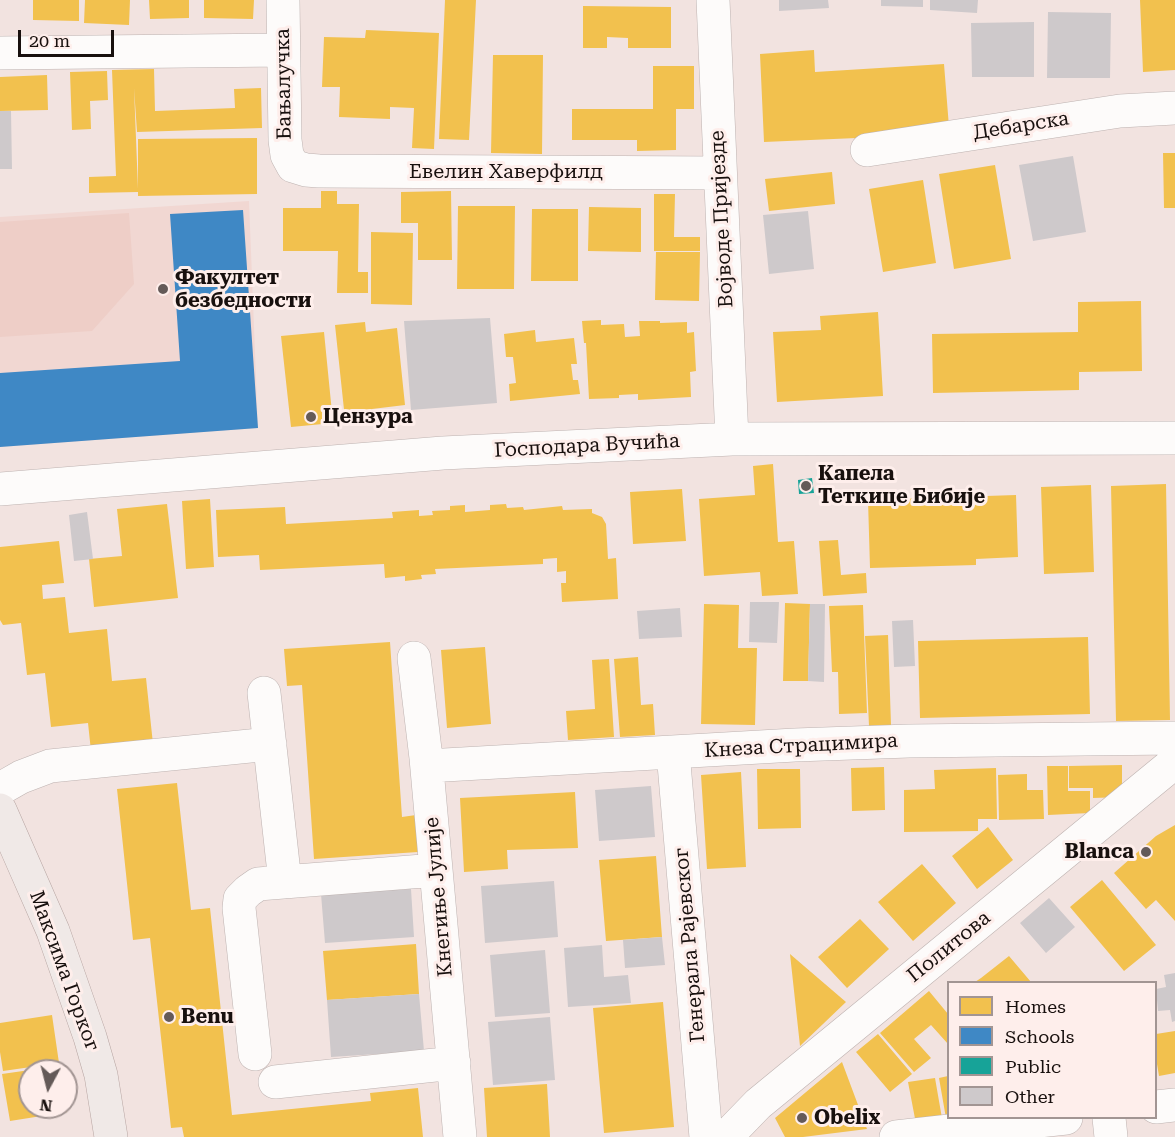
<!DOCTYPE html>
<meta charset="utf-8">
<style>
body{margin:0}
#map{position:relative;width:1175px;height:1137px;overflow:hidden;background:#f2e3e0;font-family:"Roboto Serif",serif}
canvas{display:block}
.legend{position:absolute;left:947px;top:981px;width:210px;height:138px;box-sizing:border-box;background:#feeeeb;border:2px solid #a29593;margin:0;padding:8px 10px;list-style:none;font-size:18px;color:#18100e}
.legend li{display:flex;align-items:center;gap:12px;height:30px}
.legend b{width:30px;border:2px solid #a29593}
.north{position:absolute;left:18px;top:1059px;width:60px;height:60px;box-sizing:border-box;background:#feeeeb;border:2px solid #a29593;border-radius:50%;rotate:187deg;font-size:16px;font-weight:700;line-height:24px;text-align:center;color:#18100e}
.north::after{content:'';display:block;margin:auto;width:21px;height:27px;background:#645a58;clip-path:polygon(50% 0,100% 100%,50% 72%,0 100%)}
.scale{position:absolute;left:18px;top:30px;width:96px;height:27px;box-sizing:border-box;border:3px solid #18100e;border-top:0;padding-left:8px;font-size:18px;line-height:21px;white-space:nowrap;color:#18100e;-webkit-text-stroke:4px #feeeeb;paint-order:stroke}
</style>
<div id="map">
<canvas width="1175" height="1137"></canvas>
<ul class="legend">
<li><b style="height:16px;background:#f2c14e"></b>Homes</li>
<li><b style="height:16px;background:#3f88c5"></b>Schools</li>
<li><b style="height:16px;background:#17a398"></b>Public</li>
<li><b style="height:16px;background:#cec9cb"></b>Other</li>
</ul>
<div class="north">N</div>
<div class="scale">20 m</div>
</div>
<script>
const context = document.querySelector('canvas').getContext('2d');
context.lineJoin = 'round';
function fillPath(path, color) { context.fillStyle = color; context.fill(path, 'evenodd'); }
const poly = rows => new Path2D(rows.map(r => 'M' + r).join(''));
function stroke(path, color, width, dash) { context.strokeStyle = color; context.lineWidth = width; context.lineCap = dash ? 'butt' : 'round'; context.setLineDash(dash || []); context.stroke(path); }
function drawText(font, color, halo, rows, align = 'center') {
  context.font = font + ' "Roboto Serif",serif'; context.lineWidth = 6; context.setLineDash([]); context.textBaseline = 'middle'; context.strokeStyle = halo; context.fillStyle = color; for (const [text, x, y, turn = 0] of rows) {
    context.save(); context.translate(x, y); context.rotate((+turn || 0) * Math.PI / 180); context.textAlign = isNaN(turn) ? turn : align; if (halo) context.strokeText(text, 0, 0); context.fillText(text, 0, 0); context.restore();
  }
}
const built = poly([
 [249,201,258,428,0,447,0,217]
]);
const green = poly([
 [129,213,134,284,92,331,0,337,0,222]
]);
const homes = poly([
 [33,0,79,0,79,21,33,20],
 [85,0,130,0,129,25,84,23],
 [149,0,189,0,189,18,150,19],
 [204,0,254,0,253,19,204,18],
 [445,0,476,0,469,140,439,139],
 [1140,0,1175,0,1175,70,1143,72],
 [583,6,671,7,671,48,628,48,628,38,607,37,607,48,583,48],
 [366,30,439,33,434,149,412,148,414,108,390,107,390,119,339,117,340,87,322,87,324,37,365,38],
 [814,50,815,72,944,64,949,127,903,136,764,142,760,54],
 [493,55,543,55,542,154,491,153],
 [653,66,694,66,694,109,676,109,676,150,637,151,637,140,572,140,572,109,653,109],
 [154,69,155,111,235,108,234,89,261,88,262,128,137,132,134,88,138,189,138,139,257,138,257,194,138,196,138,192,89,193,89,177,116,176,112,70],
 [107,71,108,100,90,101,91,129,72,130,70,72],
 [47,75,48,110,0,111,0,77],
 [1163,153,1175,153,1175,208,1164,208],
 [995,165,1011,259,954,269,939,174],
 [832,172,835,204,769,211,765,179],
 [923,180,936,263,883,272,869,189],
 [321,191,337,191,337,204,359,204,358,272,368,272,368,293,337,293,338,251,283,251,283,208,321,208],
 [451,191,452,260,418,260,418,223,401,223,401,192],
 [654,194,675,194,674,237,700,237,700,251,654,251],
 [458,206,515,206,514,289,457,289],
 [589,207,641,208,641,252,588,251],
 [532,209,578,209,578,281,531,281],
 [371,232,413,233,412,305,371,304],
 [656,252,700,252,699,301,655,300],
 [1141,301,1142,371,1079,372,1079,390,933,393,932,334,1078,332,1078,302],
 [878,312,883,396,777,402,773,332,821,330,820,316],
 [601,320,601,325,624,324,625,337,640,336,639,321,660,321,660,323,687,322,687,333,694,332,696,371,690,372,691,397,638,400,638,394,619,395,619,398,589,399,586,343,584,343,582,321],
 [365,322,366,332,397,328,405,405,372,409,373,416,345,419,335,325],
 [535,330,536,342,574,338,577,364,571,364,573,380,578,380,580,394,510,401,509,384,516,383,513,357,506,357,504,334],
 [324,332,333,423,291,427,281,336],
 [773,464,778,542,794,541,798,594,762,596,760,572,704,576,699,499,755,495,753,466],
 [1166,484,1170,720,1116,721,1111,486],
 [1091,485,1094,572,1044,574,1041,487],
 [682,489,686,541,633,544,630,492],
 [1016,495,1018,557,976,559,976,565,870,568,868,500],
 [210,499,214,567,186,569,182,501],
 [167,504,178,598,94,607,89,559,122,556,117,509],
 [506,504,507,508,523,507,524,510,562,506,563,510,592,509,592,513,602,517,606,524,608,559,616,558,618,599,562,602,561,583,566,583,566,571,557,572,557,558,543,559,543,564,435,569,436,574,421,575,422,579,405,581,405,576,385,578,384,564,260,570,259,555,218,557,216,510,285,507,286,524,393,518,392,512,419,510,419,516,433,515,432,511,450,510,450,506,465,505,465,512,490,510,490,505],
 [838,540,841,575,866,573,867,593,823,596,819,541],
 [59,541,64,583,42,585,43,599,65,597,69,633,107,629,112,681,146,678,153,744,91,751,88,723,51,727,45,673,27,675,21,623,3,625,0,620,0,547],
 [785,603,810,604,808,681,783,681],
 [704,604,739,605,738,648,757,648,755,725,701,724],
 [863,605,867,713,839,714,838,672,832,672,829,606],
 [888,635,891,725,869,726,865,636],
 [1088,637,1090,714,920,718,918,641],
 [390,642,402,817,416,815,418,852,314,859,302,685,287,686,284,649],
 [485,647,491,724,447,728,441,650],
 [638,657,641,705,653,704,655,735,620,737,614,659],
 [609,659,614,737,568,740,566,711,595,709,592,660],
 [1122,765,1122,797,1093,798,1093,788,1069,788,1069,766],
 [1047,766,1068,766,1068,791,1090,791,1090,813,1048,815],
 [884,767,885,810,852,811,851,768],
 [996,768,997,819,978,819,978,831,904,832,904,790,935,789,934,770],
 [757,769,800,769,801,828,758,829],
 [741,772,746,867,707,869,701,775],
 [1027,774,1027,790,1043,790,1044,819,999,820,998,775],
 [177,783,191,910,210,908,232,1115,371,1101,370,1093,418,1088,423,1137,184,1137,182,1127,171,1128,150,938,133,940,117,789],
 [575,792,578,848,507,850,508,869,464,872,460,798],
 [1175,825,1175,921,1156,900,1146,909,1114,873,1156,836],
 [988,827,1013,860,977,889,952,856],
 [656,856,662,937,606,941,599,860],
 [922,864,956,903,913,941,878,902],
 [1102,880,1156,945,1124,971,1070,907],
 [860,919,889,949,847,988,818,957],
 [416,944,419,994,327,1000,323,951],
 [790,954,846,1002,800,1046],
 [1009,956,1031,982,975,982,981,978],
 [929,991,948,1014,948,1044,931,1025,914,1039,931,1058,914,1072,880,1033],
 [663,1002,674,1127,604,1133,593,1008],
 [52,1015,59,1063,3,1071,0,1052,0,1023],
 [1175,1031,1175,1073,1159,1076,1156,1058,1156,1034],
 [878,1034,912,1074,890,1092,856,1052],
 [842,1062,867,1129,803,1137,785,1137,775,1118],
 [60,1065,60,1071,31,1071,31,1070],
 [30,1070,30,1107,66,1107,67,1112,10,1121,2,1074],
 [948,1076,948,1118,947,1124,939,1078],
 [935,1078,943,1124,917,1129,908,1082],
 [547,1084,550,1137,487,1137,484,1088]
]);
const schools = poly([
 [243,210,258,428,0,447,0,373,180,361,170,214]
]);
const public = poly([
 [812,478,814,493,799,494,798,480]
]);
const building = poly([
 [779,0,828,0,829,8,779,11],
 [881,0,923,0,923,7,881,6],
 [930,0,978,0,977,13,930,10],
 [1048,12,1111,13,1110,78,1047,78],
 [1034,22,1034,77,972,77,971,23],
 [0,111,11,111,12,169,0,169],
 [1073,156,1086,232,1033,241,1019,165],
 [808,211,814,269,769,274,763,215],
 [490,318,497,403,411,410,404,321],
 [87,512,93,559,74,561,69,515],
 [750,602,779,602,777,643,749,642],
 [810,604,825,604,824,682,808,681],
 [680,608,682,637,639,639,637,611],
 [913,620,915,666,894,667,892,621],
 [651,786,655,837,599,841,595,790],
 [554,881,558,937,485,943,481,886],
 [411,889,414,937,325,943,321,894],
 [1049,898,1075,927,1046,953,1020,923],
 [662,937,665,965,625,968,623,940],
 [602,945,604,977,628,975,631,1003,568,1007,564,948],
 [545,950,550,1013,495,1017,490,955],
 [1175,973,1175,1021,1172,1022,1170,1010,1158,1011,1156,989,1166,987,1164,975],
 [419,994,424,1051,331,1057,327,1000],
 [550,1017,555,1080,493,1085,488,1022]
]);
const minor = poly([
 [283,0,285,140,287,155,293,166,306,170,319,171,719,173],
 [713,0,732,439],
 [0,53,283,50],
 [867,150,1120,111,1175,108],
 [0,489,443,453,732,439,1175,438],
 [414,658,426,758,460,1137],
 [264,693,285,882],
 [673,752,706,1137],
 [427,766,795,745,909,741,1175,738],
 [0,789,21,777,50,766,270,744],
 [255,1054,239,908,240,899,248,891,258,884,436,870],
 [275,1082,454,1063],
 [1156,1107,1175,1105],
 [1109,1118,1111,1137],
 [726,1137,758,1104,1175,762],
 [896,1137,1066,1118]
]);
const major = poly([
 [0,810,53,931,90,1037,101,1075,111,1137]
]);
const markers = [
 [163,289,6,"#645a58"],
 [311,417,6,"#645a58"],
 [806,486,6,"#645a58"],
 [1146,852,6,"#645a58"],
 [169,1017,6,"#645a58"],
 [802,1118,6,"#645a58"]
];
const streetNames = [
 ["Бањалучка",284,84,-91],
 ["Дебарска",1021,126,-9],
 ["Евелин Хаверфилд",506,172],
 ["Војводе Пријезде",722,219,-93],
 ["Господара Вучића",587,446,-3],
 ["Кнеза Страцимира",801,746,-3],
 ["Кнегиње Јулије",439,897,-95],
 ["Генерала Рајевског",690,945,-95],
 ["Политова",949,947,-39],
 ["Максима Горког",64,971,70]
];
const poiNames = [
 ["Факултет",175,278],
 ["безбедности",175,301],
 ["Цензура",323,417],
 ["Капела",818,474],
 ["Теткице Бибије",818,497],
 ["Blanca",1134,852,"right"],
 ["Benu",181,1017],
 ["Obelix",814,1118]
];
fillPath(built, '#f1d7d2');
fillPath(green, '#eecec7');
fillPath(homes, '#f2c14e');
fillPath(schools, '#3f88c5');
fillPath(public, '#17a398');
fillPath(building, '#cec9cb');
stroke(minor, '#bdb2b0', 34);
stroke(major, '#b6a4a1', 34);
stroke(minor, '#fdfbfa', 33);
stroke(major, '#f0e9e7', 33);
for (const [x, y, r, color] of markers) { const dot = new Path2D(); dot.arc(x, y, r, 0, 2 * Math.PI); context.fillStyle = color; context.fill(dot); stroke(dot, '#feeeeb', 2); }
drawText('20px', '#18100e', '#feeeeb', streetNames);
drawText('bold 20px', '#18100e', '#feeeeb', poiNames, 'left');
</script>
